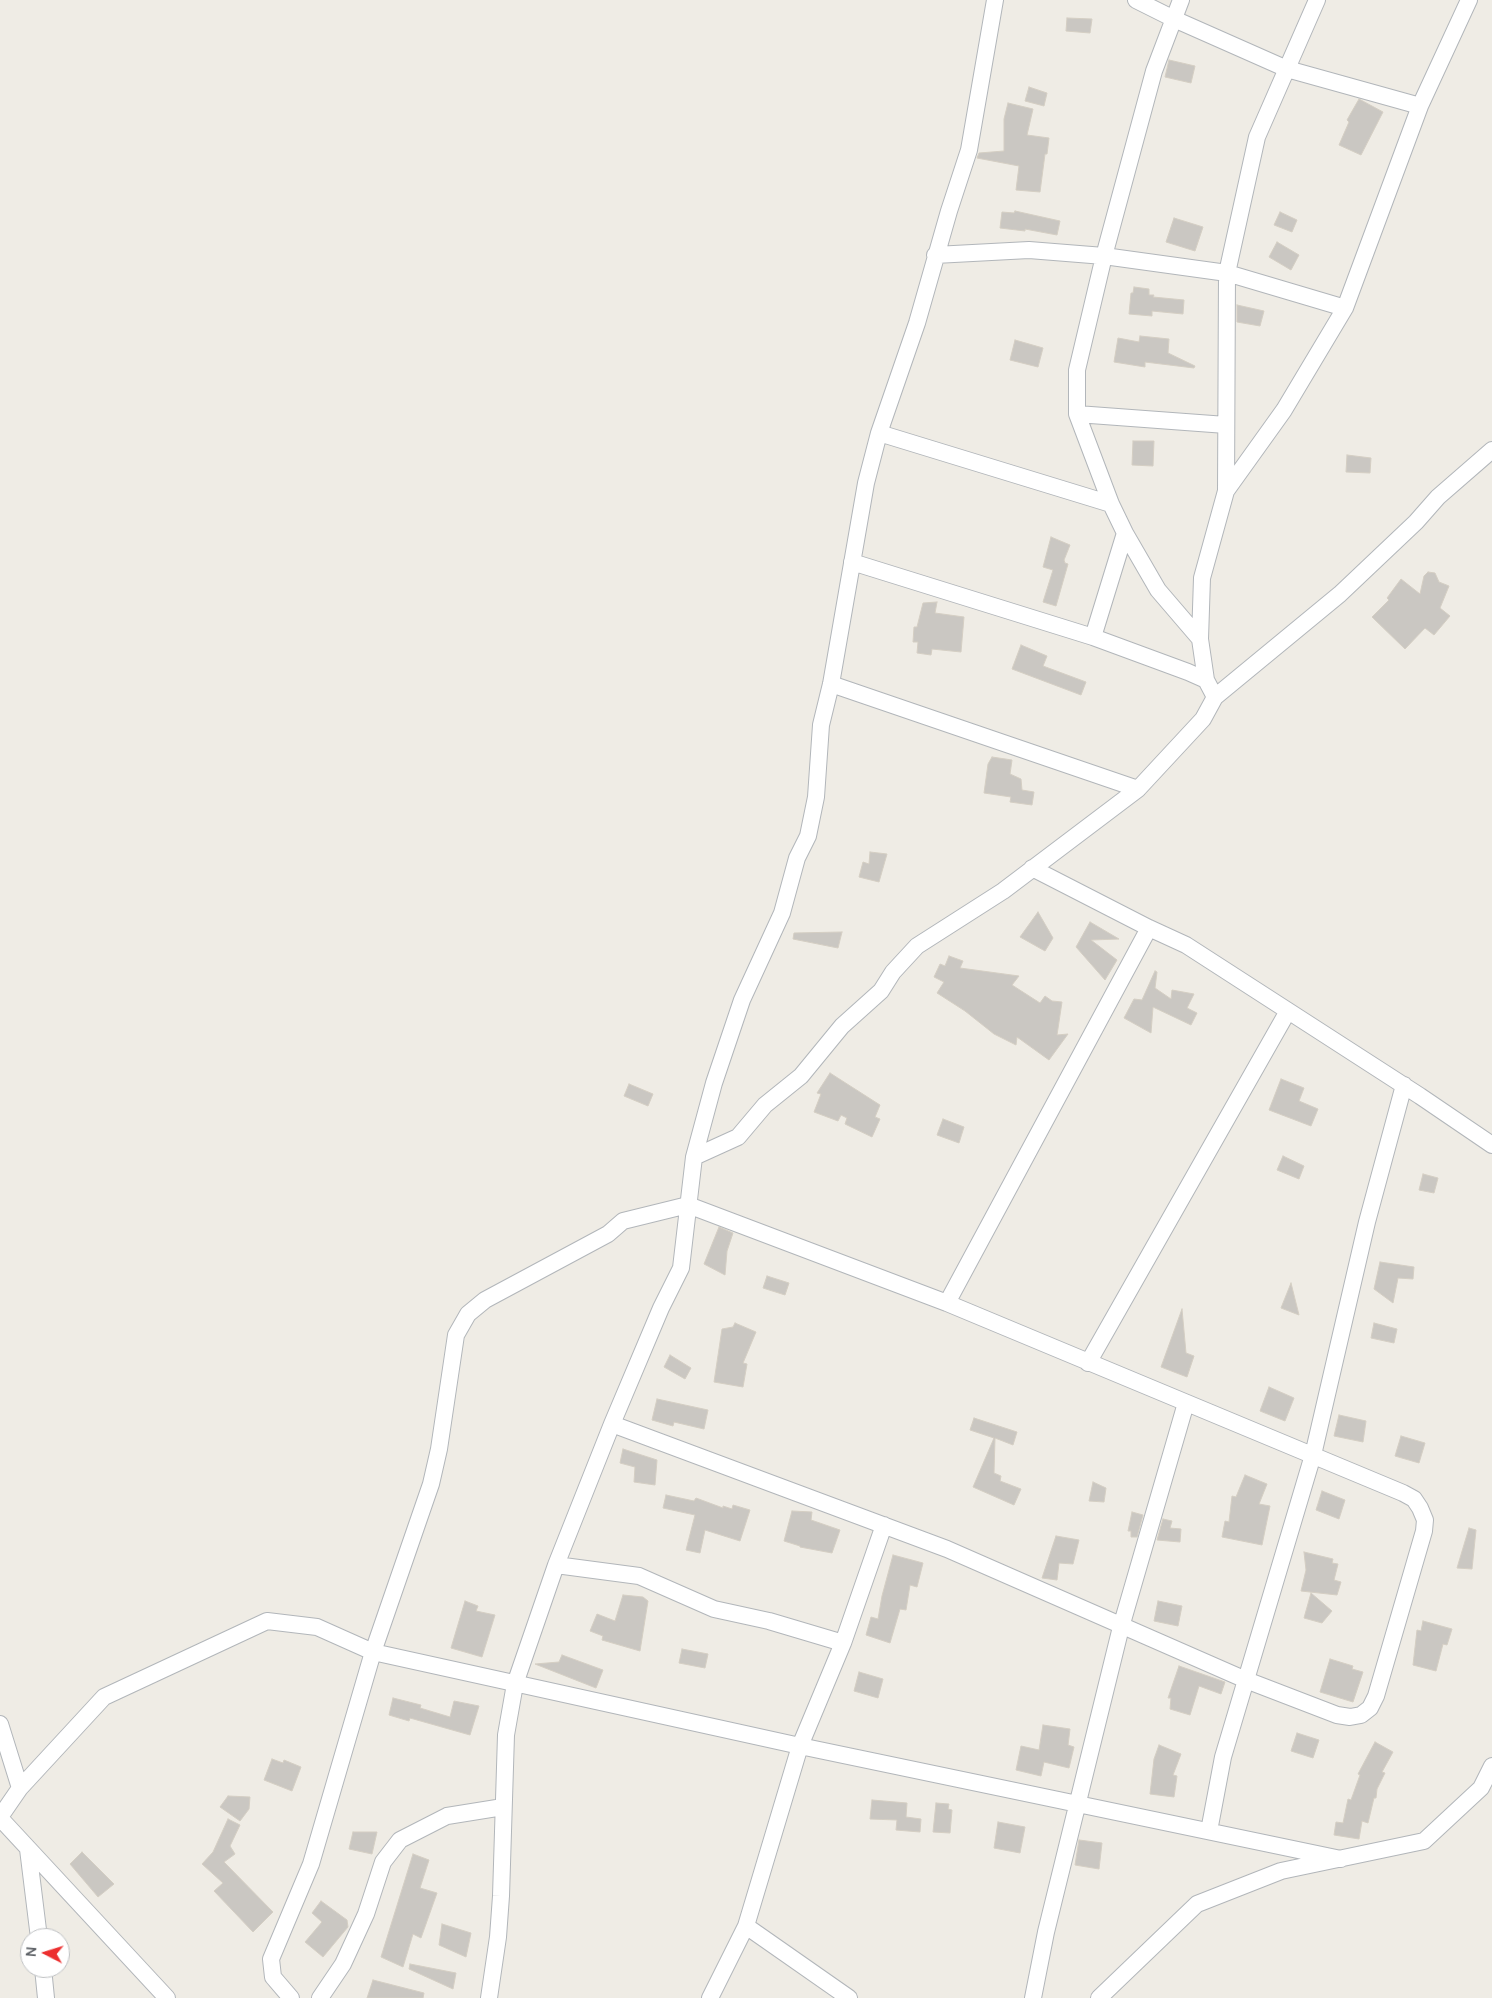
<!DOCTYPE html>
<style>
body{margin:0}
#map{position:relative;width:1492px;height:1998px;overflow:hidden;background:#efece5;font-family:Manrope,sans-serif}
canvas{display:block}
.north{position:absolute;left:20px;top:1928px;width:50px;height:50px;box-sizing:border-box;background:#fff;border:1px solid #bec0c2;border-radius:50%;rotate:275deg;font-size:14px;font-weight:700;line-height:20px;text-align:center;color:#5d6166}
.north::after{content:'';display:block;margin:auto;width:18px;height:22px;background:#ec2f2f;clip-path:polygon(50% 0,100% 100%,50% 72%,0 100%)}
</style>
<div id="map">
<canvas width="1492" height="1998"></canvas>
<div class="north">N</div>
</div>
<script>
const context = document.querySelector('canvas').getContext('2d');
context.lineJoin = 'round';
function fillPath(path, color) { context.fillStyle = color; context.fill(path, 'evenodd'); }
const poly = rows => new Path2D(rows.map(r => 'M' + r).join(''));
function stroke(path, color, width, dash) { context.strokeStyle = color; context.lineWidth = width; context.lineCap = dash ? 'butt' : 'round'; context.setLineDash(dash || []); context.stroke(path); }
const building = poly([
 [1067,18,1092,19,1090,33,1066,31,1067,18],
 [1169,60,1195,66,1191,83,1165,77,1169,60],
 [1029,87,1047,93,1044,106,1025,101,1029,87],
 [1359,99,1383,112,1361,155,1339,145,1349,122,1347,120,1359,99],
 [1008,103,1033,109,1027,135,1049,138,1047,154,1045,154,1040,192,1016,190,1019,166,977,158,979,153,1004,151,1004,119,1008,103],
 [1015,211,1060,221,1057,235,1025,229,1025,231,1000,228,1002,212,1014,213,1015,211],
 [1280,212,1297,220,1292,232,1274,225,1280,212],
 [1174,218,1203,227,1195,251,1166,242,1174,218],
 [1277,242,1299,255,1291,270,1269,257,1277,242],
 [1134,287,1149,289,1149,295,1154,295,1153,297,1184,300,1183,314,1152,311,1152,316,1129,314,1131,293,1133,293,1134,287],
 [1237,305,1264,311,1260,326,1237,322,1237,305],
 [1140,336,1169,339,1168,353,1195,366,1194,368,1145,362,1145,367,1114,362,1118,338,1139,342,1140,336],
 [1015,340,1043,348,1038,367,1010,360,1015,340],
 [1133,441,1154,441,1153,466,1132,465,1133,441],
 [1347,455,1371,458,1370,473,1346,472,1347,455],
 [1051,537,1070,545,1064,560,1065,563,1068,564,1056,606,1043,602,1053,570,1043,567,1051,537],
 [1428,572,1435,573,1439,582,1449,586,1440,608,1450,616,1434,635,1425,628,1405,649,1372,617,1389,600,1387,598,1401,579,1420,594,1424,576,1428,572],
 [937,602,935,613,964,617,961,652,932,649,931,655,917,653,918,642,913,642,914,627,917,627,923,603,937,602],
 [1021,645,1047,656,1043,666,1086,682,1081,695,1012,669,1021,645],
 [992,757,1012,760,1010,774,1021,779,1022,790,1034,792,1032,805,1010,802,1011,797,984,793,988,764,992,757],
 [870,852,887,854,879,882,859,877,863,862,869,864,870,852],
 [1038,912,1053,938,1045,951,1020,937,1038,912],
 [1090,922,1119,939,1091,940,1117,960,1105,980,1076,947,1090,922],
 [842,932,838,948,793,939,794,933,842,932],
 [949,956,963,961,960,968,1019,976,1012,985,1040,1003,1045,996,1052,1001,1062,1002,1057,1035,1068,1034,1049,1060,1017,1037,1016,1045,994,1034,965,1011,937,993,944,982,934,977,940,964,945,966,949,956],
 [1155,971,1157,972,1155,988,1171,999,1172,990,1194,994,1187,1008,1197,1013,1191,1025,1153,1007,1151,1033,1124,1018,1134,999,1142,1000,1155,971],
 [830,1073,880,1105,875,1117,880,1119,872,1137,845,1124,847,1118,841,1115,838,1121,814,1112,821,1094,817,1093,830,1073],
 [1281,1079,1304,1088,1299,1101,1318,1109,1311,1126,1269,1110,1281,1079],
 [629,1084,653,1094,648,1106,624,1096,629,1084],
 [943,1119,964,1127,959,1143,937,1135,943,1119],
 [1283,1156,1304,1166,1299,1179,1277,1170,1283,1156],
 [1423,1174,1438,1178,1434,1193,1419,1190,1423,1174],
 [719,1227,733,1233,727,1251,725,1275,704,1264,719,1227],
 [1380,1262,1414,1267,1413,1279,1398,1278,1393,1303,1374,1289,1380,1262],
 [767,1276,789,1283,785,1295,763,1288,767,1276],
 [1291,1283,1299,1315,1281,1308,1291,1283],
 [1182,1309,1186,1353,1194,1356,1187,1377,1161,1367,1182,1309],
 [735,1323,756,1332,743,1363,747,1364,743,1387,714,1382,722,1329,733,1327,735,1323],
 [1374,1323,1397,1329,1394,1343,1371,1338,1374,1323],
 [670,1355,691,1368,685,1379,664,1367,670,1355],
 [1269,1387,1294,1398,1285,1421,1260,1411,1269,1387],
 [657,1399,708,1410,704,1429,674,1422,673,1426,652,1420,657,1399],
 [1339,1415,1366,1421,1363,1442,1334,1436,1339,1415],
 [974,1418,1017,1432,1013,1445,995,1438,994,1473,1001,1476,1000,1481,1021,1489,1014,1505,973,1487,994,1438,970,1430,974,1418],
 [1401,1436,1425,1443,1419,1463,1395,1456,1401,1436],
 [623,1449,657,1460,655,1485,634,1482,635,1467,620,1463,623,1449],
 [1245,1475,1267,1484,1259,1504,1270,1506,1262,1545,1222,1537,1225,1521,1229,1522,1232,1496,1236,1497,1245,1475],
 [1093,1482,1106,1488,1104,1502,1089,1501,1093,1482],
 [1322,1491,1345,1500,1339,1519,1316,1510,1322,1491],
 [666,1495,694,1501,696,1498,723,1508,723,1506,732,1509,733,1505,750,1510,740,1541,705,1530,700,1553,686,1550,695,1515,663,1508,666,1495],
 [792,1511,812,1512,811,1520,840,1530,832,1553,800,1547,800,1546,784,1541,792,1511],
 [1132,1512,1143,1515,1137,1537,1131,1537,1131,1531,1128,1531,1132,1512],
 [1163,1519,1172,1521,1170,1528,1181,1529,1180,1542,1157,1540,1163,1519],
 [1469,1528,1476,1530,1472,1569,1457,1568,1469,1528],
 [1056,1536,1079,1540,1073,1564,1059,1563,1057,1580,1042,1578,1056,1536],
 [1304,1552,1333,1559,1332,1563,1338,1564,1334,1580,1341,1582,1337,1595,1301,1591,1306,1570,1304,1552],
 [893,1555,923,1563,917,1587,910,1585,906,1610,900,1609,890,1643,866,1635,871,1617,878,1619,882,1596,893,1555],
 [1311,1593,1332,1611,1322,1623,1304,1618,1311,1593],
 [623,1595,643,1597,648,1601,640,1651,602,1640,603,1636,590,1631,597,1614,615,1621,623,1595],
 [465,1601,478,1606,476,1611,495,1615,482,1657,451,1648,465,1601],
 [1158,1601,1182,1606,1178,1626,1154,1621,1158,1601],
 [1423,1621,1452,1629,1447,1645,1443,1644,1436,1671,1413,1665,1417,1630,1421,1631,1423,1621],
 [682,1649,708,1654,705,1668,679,1663,682,1649],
 [562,1655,603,1670,596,1688,535,1664,559,1662,562,1655],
 [1330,1659,1353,1666,1352,1669,1363,1672,1353,1702,1320,1692,1330,1659],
 [1179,1666,1225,1682,1221,1694,1199,1686,1190,1715,1170,1709,1171,1698,1168,1698,1179,1666],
 [859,1672,883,1679,878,1698,854,1691,859,1672],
 [393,1698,421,1705,420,1708,450,1717,454,1701,479,1706,470,1735,410,1718,409,1721,389,1715,393,1698],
 [1043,1725,1070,1729,1068,1745,1074,1747,1069,1768,1044,1762,1041,1776,1016,1770,1021,1746,1039,1750,1043,1725],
 [1297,1733,1319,1740,1313,1758,1291,1751,1297,1733],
 [1375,1742,1393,1752,1382,1772,1385,1773,1377,1789,1376,1798,1374,1798,1368,1823,1362,1821,1359,1839,1334,1835,1336,1822,1343,1823,1348,1799,1351,1800,1360,1775,1358,1774,1375,1742],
 [1159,1745,1181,1754,1173,1775,1177,1776,1174,1797,1150,1794,1154,1759,1159,1745],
 [272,1759,283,1763,284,1760,301,1767,292,1791,264,1780,272,1759],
 [228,1796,250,1797,249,1809,240,1821,220,1807,228,1796],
 [872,1800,907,1803,906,1817,921,1819,920,1832,896,1830,897,1820,870,1819,872,1800],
 [936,1803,949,1804,948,1809,952,1810,950,1833,933,1832,936,1803],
 [228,1819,240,1825,230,1846,235,1854,224,1862,273,1912,253,1932,214,1891,223,1883,202,1864,213,1852,228,1819],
 [998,1822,1025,1827,1020,1853,994,1848,998,1822],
 [353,1832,377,1832,372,1854,349,1849,353,1832],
 [1079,1840,1102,1843,1099,1869,1075,1865,1079,1840],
 [82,1852,114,1884,98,1897,70,1864,82,1852],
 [413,1854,429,1860,420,1888,437,1893,421,1938,413,1934,403,1967,381,1957,413,1854],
 [321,1901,347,1920,348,1927,323,1957,305,1942,322,1922,312,1913,321,1901],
 [442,1924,471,1933,466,1957,439,1945,442,1924],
 [410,1964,456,1973,453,1989,409,1969,410,1964],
 [373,1980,424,1993,423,1998,367,1998,373,1980]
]);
const minor = poly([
 [1136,0,1174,19,1287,69,1420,106],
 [1181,0,1154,71,1104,256,1077,370,1077,414,1111,504,1125,533,1158,590,1200,639],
 [935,255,1029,250,1104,256,1227,273,1345,308],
 [1077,414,1226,425],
 [879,433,1111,504],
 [1226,491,1284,410,1345,308,1420,106,1469,0],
 [852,562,1093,637,1188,672,1206,680],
 [1093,637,1125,533],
 [831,684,1138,789],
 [1215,697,1206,680,1200,639,1202,578,1226,491,1227,273,1257,137,1317,0],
 [1032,868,1149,928,1186,945,1420,1096,1492,1145],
 [694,1157,738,1137,765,1105,801,1076,842,1026,881,991,893,972,917,946,1003,891,1138,789,1203,719,1215,697,1340,594,1416,522,1438,497,1492,450],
 [947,1303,1149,928],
 [1088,1363,1288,1011],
 [556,1565,639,1576,714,1609,769,1621,843,1643],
 [0,1724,20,1788,0,1817],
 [20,1788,104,1697,267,1621,317,1627,373,1652,431,1484,439,1449,456,1335,468,1314,485,1300,608,1234,623,1221,688,1205,947,1303,1403,1493,1414,1499,1420,1508,1425,1520,1424,1531,1376,1696,1370,1708,1361,1715,1350,1717,1337,1715,1246,1680,947,1549,612,1424],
 [0,1818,167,1998],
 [1209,1831,1223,1757,1313,1455,1367,1222,1404,1085],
 [28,1849,39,1938],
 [746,1926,849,1998],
 [43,1968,46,1998],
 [291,1998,273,1977,271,1959,311,1864,373,1652,800,1746,1341,1859],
 [320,1998,343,1964,366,1914,383,1862,400,1840,447,1816,503,1807],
 [489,1998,498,1937,501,1896,506,1735,515,1684,556,1565,612,1424,661,1308,681,1268,694,1157,714,1083,742,1000,782,913,797,858,808,836,816,797,821,725,831,684,866,483,879,433,917,323,949,211,969,150,995,0],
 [710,1998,746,1926,800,1746,843,1643,884,1525],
 [1033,1998,1046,1932,1121,1627,1186,1403],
 [1099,1998,1197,1904,1281,1871,1424,1841,1481,1788,1492,1766]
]);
fillPath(building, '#cac7c2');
stroke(building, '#d4cec3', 1);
stroke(minor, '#b2b6ba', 18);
stroke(minor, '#fff', 16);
</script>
